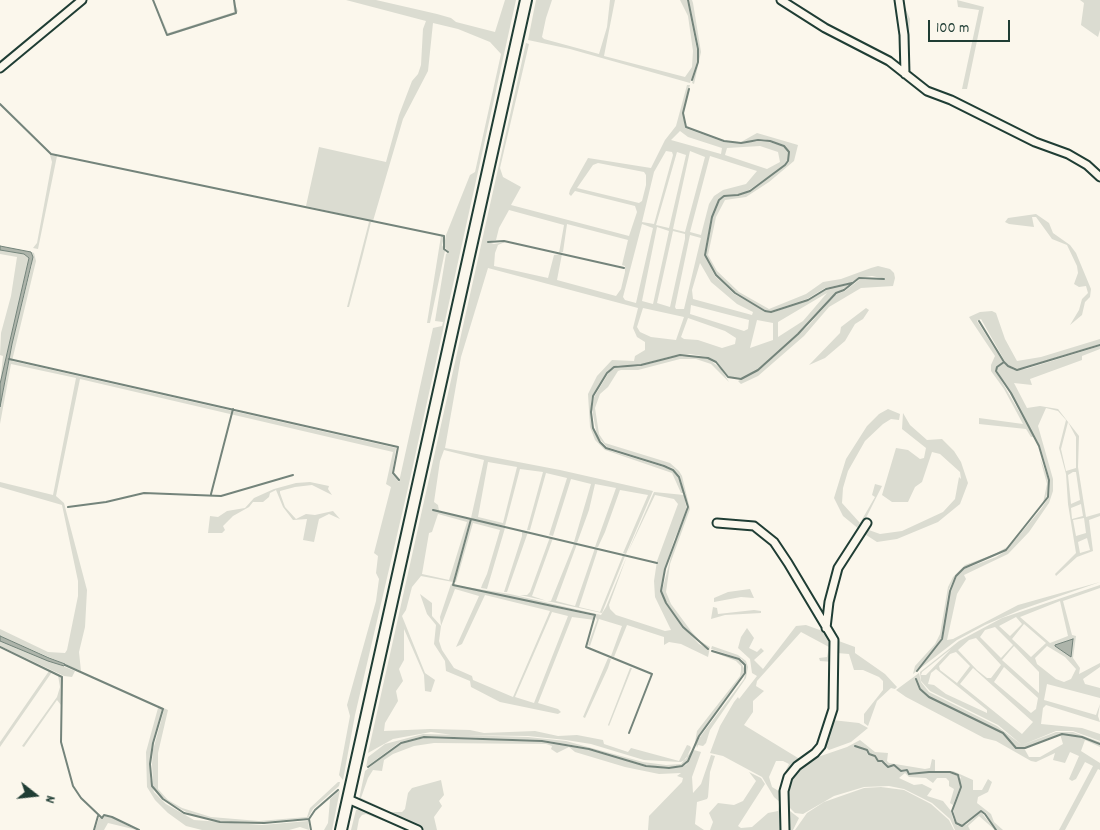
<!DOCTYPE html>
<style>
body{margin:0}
#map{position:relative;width:1100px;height:830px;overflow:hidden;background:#fbf7ec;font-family:Dekko,sans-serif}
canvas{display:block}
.north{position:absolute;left:10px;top:770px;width:50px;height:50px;-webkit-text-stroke:4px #fbf7ec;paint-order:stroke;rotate:106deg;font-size:14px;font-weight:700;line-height:20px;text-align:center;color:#1f3d34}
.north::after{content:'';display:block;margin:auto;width:18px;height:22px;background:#1f3d34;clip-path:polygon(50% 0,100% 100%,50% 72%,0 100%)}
.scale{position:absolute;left:928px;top:20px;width:82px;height:22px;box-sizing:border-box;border:2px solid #1f3d34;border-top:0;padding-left:6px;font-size:15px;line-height:18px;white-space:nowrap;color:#1f3d34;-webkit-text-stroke:4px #fbf7ec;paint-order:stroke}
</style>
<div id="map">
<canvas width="1100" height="830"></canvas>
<div class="north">N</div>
<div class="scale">100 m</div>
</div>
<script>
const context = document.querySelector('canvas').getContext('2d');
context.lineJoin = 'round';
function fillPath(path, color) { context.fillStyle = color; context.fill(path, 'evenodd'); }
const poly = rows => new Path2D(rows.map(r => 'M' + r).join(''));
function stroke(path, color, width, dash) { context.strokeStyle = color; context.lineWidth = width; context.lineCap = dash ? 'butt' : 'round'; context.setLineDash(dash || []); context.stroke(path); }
const green = poly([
 [153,0,154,0,168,33,234,12,233,0,238,11,236,14,168,36],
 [346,0,376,0,437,14,451,18,456,22,495,32,505,0,516,0,408,488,355,715,343,780,339,775,350,716,347,705,376,601,379,579,376,573,378,556,374,553,391,487,386,484,393,452,80,379,56,496,64,503,87,590,85,627,79,652,81,671,0,636,0,629,48,652,65,653,67,650,78,596,78,581,62,505,0,487,0,482,53,495,76,378,11,364,0,424,0,407,12,344,32,264,31,252,34,253,36,261,12,361,396,448,392,474,399,482,433,328,442,326,443,322,435,321,446,254,449,252,444,246,446,235,470,175,475,172,501,54,490,42,458,29,433,23,428,71,403,119,373,221,306,206,319,147,386,162,399,115,412,81,418,74,421,65,423,29,426,21],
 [536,0,552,0,546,18,542,37,544,39,599,54,607,27,610,0,615,0,604,56,685,77,692,67,693,51,688,16,680,0,687,0,697,50,697,62,690,83,570,49,528,40],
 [688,0,692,0,693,3,701,52,694,84,692,83,698,62,699,49],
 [902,0,910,19,907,73],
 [957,0,984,7,967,89,962,89,979,10,958,7],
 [1080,0,1100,0,1100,30,1098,37,1081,25,1084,3],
 [526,43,529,44,500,168,503,177,521,187,511,205,629,236,637,212,635,206,575,191,571,196,569,194,570,190,588,158,651,168,665,140,676,126,687,85,690,85,683,113,685,128,724,142,769,142,784,146,788,152,788,161,785,165,749,190,738,195,723,196,719,200,712,216,704,255,715,276,734,294,765,311,771,313,808,300,826,289,851,284,830,298,807,325,758,370,741,379,728,377,716,361,708,357,690,354,672,356,636,366,618,365,610,369,592,396,591,402,593,428,599,442,611,451,673,470,679,477,684,493,681,493,672,473,605,450,595,440,590,427,588,394,597,376,612,360,634,361,635,356,645,350,645,342,637,337,633,328,638,308,488,268,461,357,445,448,560,470,653,491,626,554,623,553,648,495,620,490,605,532,598,547,595,547,616,488,595,484,589,510,577,543,574,542,591,484,571,479,553,536,549,535,567,478,546,473,530,530,527,530,543,472,520,469,505,526,481,522,471,518,484,460,444,450,440,461,434,502,438,505,439,511,432,510,470,519,453,582,421,576,412,587,406,610,402,616,425,673,435,680,431,692,425,691,424,675,404,629,404,660,399,669,403,681,396,691,398,701,385,723,384,731,430,729,470,730,484,733,535,731,558,736,577,735,603,740,604,744,628,752,631,748,679,761,687,745,690,746,691,748,686,759,681,762,644,760,591,744,566,740,528,736,453,735,431,732,393,739,368,753],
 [680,131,688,137,722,148,721,154,671,140],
 [760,146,778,152,780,162,767,169,725,155,727,148],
 [666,151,672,152,673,155,654,224,642,222,654,172],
 [690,151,705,157,685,232,673,229],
 [677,152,686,155,669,228,656,225],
 [710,156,757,171,746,184,723,190,714,196,709,204,701,235,690,232],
 [598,163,644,172,646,175,646,185,642,201,639,203,577,188,593,165],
 [509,210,564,225,559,253,563,252,567,224,628,240,622,265,625,266,625,272,621,289,616,296,557,280,562,254,554,255,548,278,494,266,495,253,498,245,505,242,494,244,488,242,496,240,499,228],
 [642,224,653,228,636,303,625,300,623,297],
 [657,227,669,231,653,304,642,301],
 [673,231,685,234,685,239,670,307,657,303],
 [690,235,701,238,684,309,676,309,675,307],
 [700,263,711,282,737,304,753,312,752,315,693,299,692,290],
 [827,293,803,321,778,337,778,322],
 [691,305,749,320,748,329,744,331,690,314],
 [643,308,684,317,676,340,651,337,640,332,637,327],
 [688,318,725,331,736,338,735,344,722,348,698,340,684,339,681,337],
 [757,320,773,323,773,340,750,348],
 [488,462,517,467,503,523,478,517],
 [438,514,467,522,449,580,422,574,429,533,432,532],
 [757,133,798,145,794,161,769,182,746,197,725,200,716,217,708,255,717,271,739,292,769,309,806,294,823,282,841,279,871,268,878,266,890,269,894,273,895,278,893,286,861,288,829,307,804,336,758,376,741,384,738,381,759,370,808,326,835,295,845,291,859,280,886,279,872,276,858,278,854,282,825,288,807,299,771,311,765,310,735,293,716,275,705,255,713,217,720,200,724,197,739,196,750,191,789,162,789,152,784,145,764,139,741,142],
 [50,155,57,156,38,249,33,248,37,243,52,162],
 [1036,214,1049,223,1053,233,1070,245,1076,253,1091,289,1090,297,1085,302,1082,315,1070,325,1079,310,1082,299,1088,293,1086,286,1079,287,1074,284,1078,273,1077,266,1067,245,1052,239,1036,217,1032,217,1034,227,1009,224,1005,222,1008,218],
 [369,222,371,222,362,258,349,307,347,307],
 [441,236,444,237,442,245,445,251,430,323,427,323],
 [0,250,24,254,29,258,0,384,3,356,0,355,1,333,11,296,17,257,0,254],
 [866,308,869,310,863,319,855,324,845,341,825,358,809,365,840,333,841,327],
 [992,311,996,313,1005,339,1017,361,1041,357,1100,339,1100,344,1019,369,1007,365,981,319,977,321,1003,362,995,370,1034,437,1031,437,1026,429,979,424,979,418,1023,424,1004,389,991,371,991,365,995,356,969,317,980,312],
 [1100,346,1100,349,1082,356,1082,360,1030,379,1032,385,1014,383,1027,408,1040,406,1058,409,1079,436,1078,467,1086,517,1100,513,1100,516,1089,520,1093,551,1077,557,1056,576,1055,574,1076,553,1068,504,1066,474,1059,448,1066,420,1058,411,1046,408,1038,426,1053,479,1053,491,1049,503,1029,532,1008,554,964,575,966,579,957,594,947,640,953,639,1018,605,1100,582,1020,610,985,625,957,640,913,674,915,666,935,644,940,634,948,587,953,577,965,565,995,554,1007,547,1043,503,1047,484,1040,458,1049,481,1046,500,1008,548,994,556,965,567,956,575,949,589,941,639,917,671,942,639,950,591,957,576,964,569,996,557,1006,551,1041,509,1049,497,1050,480,1040,446,996,369,1003,363,1014,370,1026,369],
 [1068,422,1076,437,1076,468,1066,471,1061,449],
 [1073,472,1076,472,1080,500,1071,504,1068,475],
 [1081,504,1083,516,1072,519,1071,508],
 [1084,518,1086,533,1076,536,1073,520],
 [1087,538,1090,550,1080,553,1078,542],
 [691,356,709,359,721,369,729,382,711,364,696,359,680,359,638,370,621,370,618,371,608,387,600,394,595,408,599,434,605,443,670,463,679,471,682,476,690,509,670,564,666,592,671,604,691,631,700,641,710,647,708,657,681,644,669,642,664,645,664,637,627,625,614,657,611,656,622,626,599,619,590,646,588,645,597,620,595,615,454,585,510,594,601,615,606,607,627,556,609,605,610,609,616,615,665,631,671,630,655,597,654,581,657,561,678,504,674,499,655,495,627,554,654,492,684,495,687,511,674,540,665,569,661,591,665,603,683,627,699,644,708,649,683,626,666,602,662,591,675,541,688,510,680,476,673,468,607,447,597,436,592,409,594,397,611,369,621,366,638,367,673,357],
 [888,409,900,414,899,420,891,419,883,424,865,441,848,471,843,488,842,503,860,523,875,497,872,495,875,484,882,486,860,530,843,516,834,498,846,459,867,426,879,414],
 [903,413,910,425,927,440,942,439,954,451,961,462,968,483,960,504,938,522,897,539,877,542,863,533,866,529,880,534,902,531,943,512,955,499,959,477,961,479,960,472,940,454,932,452,922,482,915,487,908,502,892,502,882,495,896,448,908,450,920,459,924,458,926,448,902,429],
 [310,482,329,486,328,489,332,495,312,485,295,487,280,491,280,493,285,507,296,519,306,514,315,515,333,511,340,519,329,514,319,519,314,542,303,540,307,519,293,520,283,507,276,490,270,493,269,497,263,502,253,502,249,507,233,516,223,526,225,530,222,533,208,533,210,516,218,517,227,511,245,508,254,498,274,489,296,483],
 [471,519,505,528,487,589,481,588,482,585,487,574,500,530,473,523,456,582,454,582],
 [522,531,528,532,507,592,504,592,522,536],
 [550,537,553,538,532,596,547,601,551,601,574,544,577,544,556,601,575,606,595,548,598,549,579,607,600,612,623,555,625,556,602,613,520,595,527,595,530,592],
 [451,584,594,616,595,620,572,617,538,703,558,709,561,712,558,714,500,702,471,687,470,681,446,671,445,661,434,644,436,625,427,614,420,594,432,603,432,616,441,626,440,617],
 [455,589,479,596,456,647,462,644,485,595,550,611,513,697,473,680,472,676,454,668,442,650,439,641,441,626],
 [552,612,568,616,534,703,515,697],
 [1100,585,1100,588,1063,601,1072,635,1076,636,1073,658,1080,668,1079,674,1100,663,1100,667,1083,679,1085,684,1100,688,1100,698,1047,684,1044,700,1096,715,1100,704,1098,716,1100,722,1046,705,1043,708,1041,724,1082,728,1100,734,1100,741,1073,731,1056,731,1022,745,998,725,930,691,921,681,920,672,959,641,1002,618],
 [1060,601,1068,636,1050,643,1020,617],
 [1016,617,1022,624,1010,636,999,626],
 [1024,624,1046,643,1031,657,1012,639],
 [995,627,1013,645,1001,658,980,637,985,630],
 [976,638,1001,665,991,678,987,678,977,670,958,650,969,640],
 [1014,646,1039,672,1039,693,1002,660],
 [1047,646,1065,657,1076,669,1071,679,1064,682,1056,679,1037,664,1035,658],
 [951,649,926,675,921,675,922,672],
 [956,652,970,666,957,683,940,670,939,666,950,654],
 [1004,667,1038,698,1036,709,1031,713,994,682],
 [973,668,1033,722,1022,734,960,684],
 [936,669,987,710,987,713,946,694,934,685,928,684,931,673],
 [750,589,754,598,741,597,714,602,714,598,728,592],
 [713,607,717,608,718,614,754,610,761,611,761,613,725,615,711,619],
 [806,625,828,633,831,638,833,662,820,661,819,658,827,657,829,647,801,632,757,681,756,686,764,691,753,701,753,712,744,725,803,761,784,784,781,783,782,778,789,764,783,761,776,761,769,777,772,787,782,793,782,804,774,797,762,777,723,756,710,753,720,726,734,702,738,697,739,699,757,676,752,673,750,659,738,648,741,637,747,628,754,638,749,648,757,652,761,648,764,651,754,660,763,669,796,626],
 [836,640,855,647,855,653,885,674,897,687,895,689,891,688,877,701,868,726,864,723,864,714,883,690,883,681,879,677,863,670,854,670,849,654,837,653],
 [0,641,75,671,72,677,64,676,0,646],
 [712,646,738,655,746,661,748,667,746,678,710,730,706,743,703,746,698,745,697,748,696,744,700,737,744,679,746,671,742,659,711,649],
 [711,651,739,659,745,670,743,677,698,736,694,748,697,731,740,676,741,671,741,666,736,661],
 [608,658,611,659,608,668,585,718,583,717],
 [630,668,632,668,609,726,608,725],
 [49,671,52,672,0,747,0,742],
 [919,673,921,682,929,692,997,726,1022,745,1056,732,1073,732,1100,742,1100,747,1085,740,1081,751,1100,763,1100,770,1098,769,1065,830,1059,830,1093,766,1085,762,1076,779,1072,781,1069,779,1079,756,1070,752,1065,763,1053,760,1055,753,1036,762,1031,761,996,741,984,738,906,697,896,690],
 [1060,734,1063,744,1040,757,1029,757,1024,748],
 [58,675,62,679,61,705,57,700,24,747,22,746,57,697,60,687],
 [157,705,168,710,158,753,158,789,168,800,182,808,211,817,259,821,307,817,310,808,338,782,340,782,339,786,313,809,308,818,263,822,219,821,194,816,169,803,156,791,153,785,152,764,153,750,164,710],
 [158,708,162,709,152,743,150,778,154,792,166,804,194,820,262,825,308,821,309,830,300,827,289,830,202,830,186,826,168,813,155,800,147,787,146,752],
 [832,720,859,723,868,728,851,742,829,750,824,745],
 [423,734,528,737,566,741,643,762,666,765,681,764,693,749,685,764,669,768,646,765,589,748,542,740,424,736,400,742,366,767,368,757,385,744],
 [424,738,542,741,589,749,646,766,669,769,686,765,694,750,701,752,692,777,693,793,701,784,711,755,715,756,710,772,708,797,707,799,697,802,695,824,704,830,710,830,713,822,709,813,718,803,734,805,743,801,756,781,749,772,761,778,765,784,738,826,741,828,752,827,768,813,778,811,779,806,783,809,783,830,648,830,649,816,682,782,683,778,677,776,681,773,659,774,625,767,575,752,569,747,557,753,551,749,552,746,546,744,434,743,414,746,393,754,384,760,382,771,373,770,368,778,361,798,391,812,402,812,405,809,408,793,412,788,441,780,444,795,439,801,442,806,434,817,437,830,422,830,360,801,359,799,365,771,401,743],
 [860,740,875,752,888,753,887,761,889,763,925,769,930,768,932,759,935,760,935,772,910,773,907,769,901,770,894,765,888,766,885,762,878,760,875,755,869,754,867,750,855,746,866,751,868,755,874,756,877,761,884,763,888,768,894,766,901,772,907,771,909,775,929,772,950,773,958,776,960,787,953,805,950,803,954,789,949,786,949,781,946,778,937,778,933,783,926,778,909,777,905,773,899,778,914,785,922,784,932,789,927,796,943,801,951,811,953,819,958,826,966,825,981,812,995,830,979,816,968,826,970,830,955,830,950,819,932,803,904,789,889,786,864,787,834,796,803,814,795,813,789,807,786,803,786,791,792,773,812,759,847,747],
 [953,771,973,780,973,790,982,790,988,779,992,782,988,792,978,797,977,803,991,814,994,822,1003,830,996,830,986,813,981,811,962,826,956,822,953,809,961,787,959,781,961,777,950,772],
 [881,787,904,790,931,804,949,820,954,830,795,830,807,813,824,802,864,788],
 [340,790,332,830,324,830,328,823,330,799],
 [361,808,414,830,407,830,366,814,362,815,359,819,357,830,351,830,356,810],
 [786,808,799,818,793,830,786,830],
 [105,816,112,818,137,830,108,823,104,830,95,830,99,818]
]);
const water = poly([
 [0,246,31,252,33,257,12,344,0,407,0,384,29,258,24,254,0,250,0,246],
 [0,636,49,658,65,664,64,666,48,661,0,641,0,636],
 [1073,639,1071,657,1055,646,1055,645,1073,639]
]);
const stream = poly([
 [153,0,167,35,236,13,234,0],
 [688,0,698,49,698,62,692,80],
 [689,89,683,113,686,127,724,141,741,143,758,140,770,141,784,146,789,152,788,161,785,165,750,191,738,195,724,196,719,200,712,217,705,255,716,275,735,293,765,311,771,312,808,300,826,289,852,283],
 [0,104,51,154,444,236,444,249,448,252],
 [488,242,504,241,624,268],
 [979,321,1004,362,1008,366,1017,370,1100,345],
 [9,359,398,447,393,473,399,480],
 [211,494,233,409],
 [68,507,106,502,144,493,221,496,293,475],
 [433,510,471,519,453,585,595,615,586,647,652,674,629,733],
 [471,519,657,563],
 [0,647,62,677,61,742,73,786,81,798,102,818,104,815,112,817,139,830],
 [708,649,683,627,666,603,661,591,665,569,688,507,679,477,673,470,664,466,606,448,600,442,593,428,591,412,593,396,607,373,614,367,641,365,680,355,708,358,716,362,728,377,741,379,758,370,798,334,836,293,844,290,859,278,884,279],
 [65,665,163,709,153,743,150,764,152,786,163,799,184,813,220,822,264,823,309,819,315,810,338,790],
 [917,671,942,639,950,591,956,576,964,568,1006,550,1048,497,1049,480,1039,446,1011,393,996,371,997,367,1004,362],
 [916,679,920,689,929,697,1003,733,1016,748,1025,748,1062,734,1082,737,1100,744],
 [855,746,867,750,869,754,875,756,878,761,882,761,888,767,894,765,901,771,907,770,909,774,929,772,950,772,958,775,961,787,952,811,956,823,962,826,981,811,985,814,996,830],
 [368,767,401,743,424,737,542,741,589,749,646,766,669,768,682,766,688,761,699,736,745,673,745,665,739,659,712,651],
 [309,819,311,830],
 [94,830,98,816]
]);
const minor = poly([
 [781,0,825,28,889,61,927,91,951,100,1035,142,1068,154,1087,165,1100,177],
 [899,0,904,35,905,74],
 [0,68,82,0],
 [717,523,754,526,774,542,788,563,834,640,833,709,821,746,815,753,797,766,788,777,784,791,785,830],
 [826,628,829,602,838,568,867,523],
 [348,799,418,830]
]);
const highway = poly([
 [341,830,526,0]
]);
fillPath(green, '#dbdcd1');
fillPath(water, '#adb4aa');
stroke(water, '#74847b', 1);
stroke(stream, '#74847b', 2);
stroke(minor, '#1f3d34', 11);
stroke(highway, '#1f3d34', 14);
stroke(minor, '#fbf7ec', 7);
stroke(highway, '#fbf7ec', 10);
</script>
